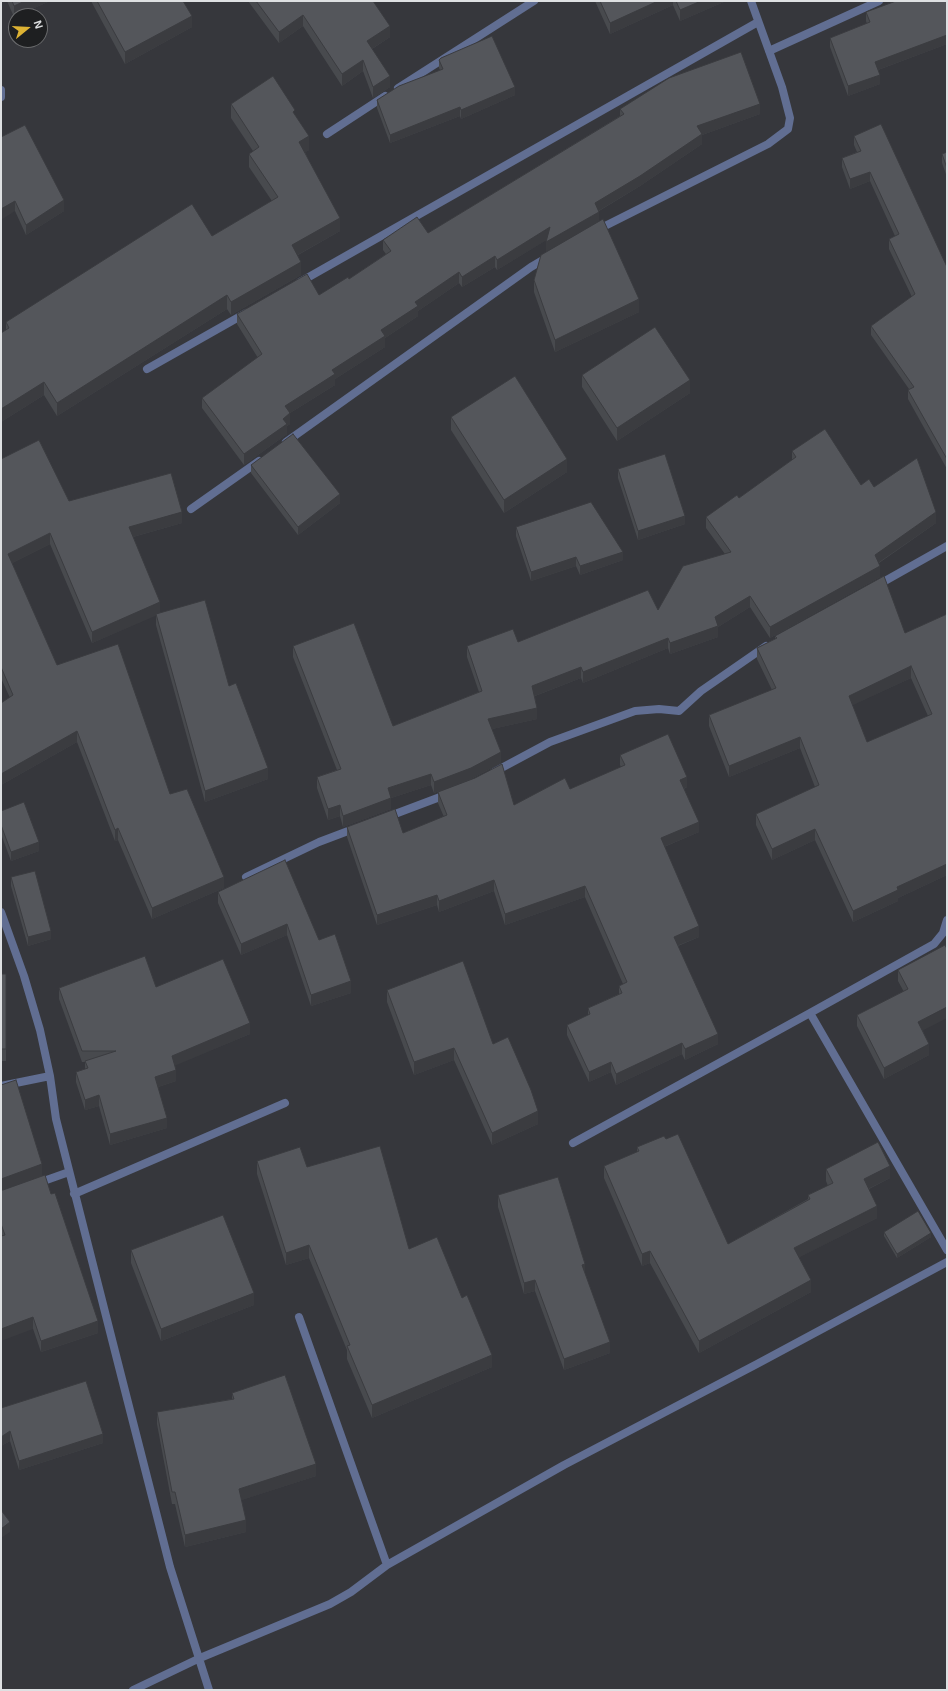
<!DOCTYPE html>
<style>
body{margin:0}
#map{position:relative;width:948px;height:1691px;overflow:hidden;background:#36373c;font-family:Arial,sans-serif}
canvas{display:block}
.frame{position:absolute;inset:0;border:2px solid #dee0e2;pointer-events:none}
.north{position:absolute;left:8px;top:8px;width:40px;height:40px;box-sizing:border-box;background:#1e1f21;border:1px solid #6b6c6e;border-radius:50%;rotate:72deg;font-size:11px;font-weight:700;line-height:16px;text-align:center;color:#dee0e2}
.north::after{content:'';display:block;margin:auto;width:14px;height:18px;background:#ddb233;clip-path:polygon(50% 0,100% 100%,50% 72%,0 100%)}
</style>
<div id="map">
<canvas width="948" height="1691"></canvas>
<div class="frame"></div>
<div class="north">N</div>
</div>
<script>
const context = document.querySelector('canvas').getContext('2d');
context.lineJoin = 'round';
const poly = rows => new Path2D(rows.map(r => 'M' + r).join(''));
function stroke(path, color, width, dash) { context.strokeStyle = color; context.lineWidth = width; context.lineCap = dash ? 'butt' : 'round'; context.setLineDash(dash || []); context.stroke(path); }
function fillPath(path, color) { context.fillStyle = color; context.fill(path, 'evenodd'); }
const street = poly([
 [769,51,879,1],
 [398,88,534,1],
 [1,90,1,97],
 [327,134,385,96],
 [597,230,768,144,788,129,790,118,782,87,751,1],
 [300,282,758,22],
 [147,369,246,313],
 [286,442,531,267,548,257],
 [191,509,259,461],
 [876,586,947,546],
 [494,772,550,742,635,711,659,709,679,711,701,691,766,646],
 [387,817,448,794],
 [246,877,319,842,356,828],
 [1,912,24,976,40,1030,50,1076,56,1119,121,1375,170,1567,209,1690],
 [810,1013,934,944,943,933,947,920],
 [1,1086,50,1076],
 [573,1143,810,1013,947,1250],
 [38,1183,69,1172],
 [74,1194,285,1103],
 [299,1317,387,1565],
 [133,1690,200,1658,330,1604,351,1592,387,1565,564,1465,757,1364,947,1262]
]);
const wall = poly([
 [7,1,50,1,14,17],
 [91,1,183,1,192,27,125,64],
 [248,1,373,1,390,37,372,49,390,87,373,98,363,71,342,86,303,26,279,43],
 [595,1,726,1,680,21,673,5,610,34],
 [947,1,947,44,878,70,880,84,848,96,830,47,830,38,867,24,866,21,866,12],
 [439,60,515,95,461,119,460,116,390,143,377,108,377,100,440,70,439,68],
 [231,104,295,115,309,150,305,152,340,231,298,255,301,275,231,315,227,309,57,416,44,395,1,422,1,333,6,330,6,322,212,236,272,201,249,167,249,154,253,151,231,118],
 [620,109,760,114,702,135,702,144,640,186,599,211,599,222,639,312,555,352,534,292,534,280,592,226,546,240,497,270,495,267,462,287,459,283,418,311,418,316,385,338,385,347,335,379,335,385,290,413,290,424,287,426,287,434,244,465,202,408,202,398,258,358,237,324,237,314,319,295,349,279,386,254,383,250,383,240,428,233,620,116],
 [854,136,947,267,947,469,908,399,908,390,909,389,871,335,871,326,912,297,889,249,889,239,895,236,870,181,850,189,842,167,842,158,857,152,854,145],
 [1,137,64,211,26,235,15,211],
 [947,152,947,177,942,163,942,154],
 [582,375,690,393,617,441,582,387],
 [451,417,567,472,504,513,451,430],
 [792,451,861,485,874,487,936,523,879,563,880,577,770,638,750,607,718,627,718,637,670,654,668,648,583,683,581,678,535,696,537,719,492,729,501,763,471,779,434,793,431,785,391,798,391,809,343,827,340,816,328,820,317,788,317,777,337,770,293,657,293,646,393,726,479,692,467,657,467,646,518,642,658,610,725,554,706,528,706,517,739,498,792,460],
 [1,459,69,501,182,523,133,537,160,613,229,686,268,779,205,802,156,625,156,615,92,643,50,544,12,563,57,665,170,794,224,888,152,919,118,840,115,841,77,742,1,785,1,703,10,698,1,678],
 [251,465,340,503,298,535,251,473],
 [618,469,685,524,638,540,618,478],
 [516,527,623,560,580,575,576,566,531,581,516,536],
 [947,614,947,875,898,898,898,901,853,922,815,840,772,860,756,825,756,814,815,787,800,748,729,777,709,726,709,715,772,690,757,659,757,648,775,639,775,636,905,633],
 [911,678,928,716,867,742,852,705],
 [620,755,687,787,684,789,699,832,664,847,699,937,678,946,718,1044,685,1060,682,1054,616,1085,611,1072,589,1082,567,1035,567,1025,588,1015,588,1008,619,994,619,986,623,984,585,897,505,925,494,891,439,912,437,905,377,925,347,837,347,827,403,833,444,817,438,803,438,792,514,805,570,789,621,767,620,765],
 [1,811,39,851,11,861,1,834],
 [11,877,51,939,28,946,11,886],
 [218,892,319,940,351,993,311,1006,287,935,241,955,218,903],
 [947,949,923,1031,929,1055,884,1079,857,1026,857,1015,904,992,898,981,898,970],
 [1,974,6,974,6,1061,1,1061],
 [156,987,250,1034,175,1065,176,1081,158,1087,167,1128,110,1145,99,1106,85,1110,76,1082,76,1072,85,1069,85,1062,82,1062,59,999,59,988],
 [387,990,493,1044,538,1124,492,1145,454,1060,414,1075,387,1002],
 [1,1085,42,1176,98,1333,41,1352,1,1235],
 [666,1139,728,1244,808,1199,808,1195,828,1186,826,1181,826,1169,890,1178,869,1189,877,1218,799,1257,811,1292,699,1353,650,1263,642,1266,604,1178,604,1166,637,1152,637,1147],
 [257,1161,307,1167,409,1249,462,1298,492,1367,372,1418,347,1359,347,1350,309,1258,286,1265,257,1174],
 [498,1195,585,1274,610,1353,564,1370,535,1291,524,1294,498,1207],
 [884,1232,931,1237,897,1258,884,1236],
 [131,1250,254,1305,161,1341,131,1263],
 [232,1393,316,1476,241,1500,246,1532,185,1547,175,1504,172,1504,157,1424,157,1412,232,1399],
 [1,1408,103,1443,19,1470,10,1441,1,1446]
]);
const shadedWall = poly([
 [25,1,50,1,14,17,14,6],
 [658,1,673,1,673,5,610,34,610,23],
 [701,1,726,1,680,21,680,10],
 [303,15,303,26,279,43,279,32],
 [192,16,192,27,125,64,125,52],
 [390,26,390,37,367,52,367,41],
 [947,35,947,44,875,71,875,62],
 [363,60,363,71,342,86,342,74],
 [880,75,880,84,848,96,848,86],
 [390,76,390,87,373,98,373,87],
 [515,87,515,95,461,119,461,110],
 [760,104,760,114,702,135,702,144,640,186,595,213,595,203,697,126],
 [460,107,460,116,390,143,390,135],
 [309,136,309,150,299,156,299,142],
 [870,172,870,181,850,189,850,179],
 [64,200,64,211,26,235,26,225],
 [15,201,15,211,1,220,1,209],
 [599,212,599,222,546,252,546,242],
 [340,218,340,231,292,258,292,245],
 [550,227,550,238,497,270,497,260],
 [495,256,495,267,462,287,462,277],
 [301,262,301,275,231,315,231,302],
 [459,272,459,283,418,311,418,316,385,338,385,347,335,379,335,385,290,413,290,424,287,426,287,434,244,465,244,454,283,419,285,406,332,370,415,302],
 [227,295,227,309,57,416,57,403],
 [639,299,639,312,555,352,555,340],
 [690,380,690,393,617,441,617,428],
 [44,382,44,395,1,422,1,409],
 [567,459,567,472,504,513,504,500],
 [340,494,340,503,298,535,298,527],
 [182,512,182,523,129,538,129,527],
 [936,512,936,523,875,565,875,555],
 [685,516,685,524,638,540,638,531],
 [50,533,50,544,8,565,8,554],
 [623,552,623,560,580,575,580,566],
 [576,557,576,566,531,581,531,572],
 [880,566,880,577,770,638,770,627],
 [750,596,750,607,718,627,718,637,670,654,670,643,715,617],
 [160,602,160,614,92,643,92,632],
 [668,638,668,648,583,683,583,672],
 [911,666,911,678,849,707,849,696],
 [581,667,581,678,532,697,532,686],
 [537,708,537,719,488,730,488,719],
 [77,731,77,742,1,785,1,774],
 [800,737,800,748,729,777,729,766],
 [501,752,501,763,471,779,434,793,434,782],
 [268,768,268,779,205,802,205,791],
 [431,774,431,785,391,798,391,809,343,827,343,816,388,788],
 [687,777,687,787,680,790,680,780],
 [340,805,340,816,328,820,328,809],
 [699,822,699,832,661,848,661,838],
 [118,828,118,840,115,841,115,830],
 [815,829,815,840,772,860,772,849],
 [39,842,39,851,11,861,11,852],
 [947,864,947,875,898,898,898,901,853,922,853,911,897,887],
 [224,877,224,888,152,919,152,908],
 [494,880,494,891,439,912,439,901],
 [585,886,585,897,505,925,505,914],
 [437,895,437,905,377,925,377,915],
 [287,924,287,935,241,955,241,944],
 [699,926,699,937,674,947,674,937],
 [51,931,51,939,28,946,28,937],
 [351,981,351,993,311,1006,311,995],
 [947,1007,947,1018,918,1033,918,1022],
 [250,1023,250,1034,172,1067,172,1056],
 [718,1034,718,1044,685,1060,685,1049],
 [682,1043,682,1054,616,1085,616,1074],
 [929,1044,929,1055,884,1079,884,1068],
 [454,1048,454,1060,414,1075,414,1062],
 [611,1062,611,1072,589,1082,589,1072],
 [176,1070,176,1081,155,1088,155,1077],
 [99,1095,99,1106,85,1110,85,1100],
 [538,1111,538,1124,492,1145,492,1133],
 [167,1118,167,1128,110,1145,110,1134],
 [42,1164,42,1176,1,1191,1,1179],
 [890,1166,890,1178,864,1191,864,1179],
 [877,1206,877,1218,794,1260,794,1248],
 [931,1233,931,1237,897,1258,897,1254],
 [309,1245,309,1258,286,1265,286,1253],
 [650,1251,650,1263,642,1266,642,1254],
 [585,1264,585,1275,582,1265],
 [535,1280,535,1291,524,1294,524,1283],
 [811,1280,811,1292,699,1353,699,1341],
 [254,1293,254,1305,161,1341,161,1329],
 [33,1317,33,1329,1,1341,1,1329],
 [98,1321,98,1333,41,1352,41,1341],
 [610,1342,610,1353,564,1370,564,1359],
 [492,1355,492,1367,372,1418,372,1405],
 [10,1431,10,1441,1,1446,1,1437],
 [103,1434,103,1443,19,1470,19,1461],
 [316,1464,316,1476,239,1501,239,1489],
 [246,1520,246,1532,185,1547,185,1535],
 [10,1522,10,1532,1,1538,1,1529]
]);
const building = poly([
 [12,1,25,1,14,6,12,1],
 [97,1,183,1,192,16,125,52,97,1],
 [256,1,373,1,390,26,367,41,390,76,373,87,363,60,342,74,303,15,279,32,256,1],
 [600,1,658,1,610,23,600,1],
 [676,1,701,1,680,10,676,1],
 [896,1,947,1,947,35,875,62,880,75,848,86,830,38,870,22,866,12,896,1],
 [492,36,515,87,461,110,460,107,390,135,377,100,399,86,443,69,439,60,441,58,492,36],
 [741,52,760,104,697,126,702,134,640,176,595,203,599,212,546,242,550,227,497,260,495,256,462,277,459,272,415,302,418,306,381,330,385,336,332,370,335,374,285,406,290,413,283,419,287,424,244,454,202,398,262,354,237,314,307,274,319,295,348,277,349,279,391,251,383,240,417,217,428,233,624,114,620,109,669,78,741,52],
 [273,76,295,110,293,112,309,136,299,142,340,218,292,245,301,262,231,302,227,295,57,403,44,382,1,409,1,333,9,328,6,322,192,204,212,236,278,197,249,154,259,147,231,104,273,76],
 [881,124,947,267,947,459,908,390,914,387,871,326,915,294,889,239,899,234,870,172,850,179,842,158,861,151,854,136,881,124],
 [25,125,64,200,26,225,15,201,1,209,1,137,25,125],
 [947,152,947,168,942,154,947,152],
 [603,219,639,299,555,340,534,280,541,255,603,219],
 [655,327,690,380,617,428,582,375,655,327],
 [515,376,567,459,504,500,451,417,515,376],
 [825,429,861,485,869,479,874,487,917,458,936,512,875,555,880,566,770,627,750,596,715,617,718,626,670,643,668,638,583,672,581,667,532,686,537,708,488,719,501,752,471,768,434,782,431,774,388,788,391,798,343,816,340,805,328,809,317,777,341,769,293,646,354,623,393,726,482,691,467,646,513,629,518,642,648,590,658,610,683,566,731,552,706,517,737,495,739,498,796,457,792,451,825,429],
 [293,434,340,494,298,527,251,465,293,434],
 [39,440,69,501,171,473,182,512,129,527,160,602,92,632,50,533,8,554,57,665,118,644,170,794,187,789,224,877,152,908,118,828,115,830,77,731,1,774,1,703,13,695,1,667,1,459,39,440],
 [665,454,685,516,638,531,618,469,665,454],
 [591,502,623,552,580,566,576,557,531,572,516,527,591,502],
 [884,576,905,633,947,614,947,864,897,887,898,890,853,911,815,829,772,849,756,814,819,785,800,737,729,766,709,715,776,688,757,648,777,638,775,636,884,576],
 [911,666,932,714,867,742,849,696,911,666],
 [205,600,229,686,236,683,268,768,205,791,156,614,205,600],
 [668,734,687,777,680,780,699,822,661,838,699,926,674,937,718,1034,685,1049,682,1043,616,1074,611,1062,589,1072,567,1025,590,1014,588,1008,622,993,619,986,627,982,585,886,505,914,494,880,439,901,437,895,377,915,347,827,395,809,403,833,447,815,438,792,475,778,502,764,514,805,565,778,570,789,625,765,620,755,668,734],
 [24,802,39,842,11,852,1,825,1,811,24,802],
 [285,860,319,940,335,934,351,981,311,995,287,924,241,944,218,892,285,860],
 [35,871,51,931,28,937,11,877,35,871],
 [945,945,947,949,947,1007,918,1022,929,1044,884,1068,857,1015,908,989,898,970,945,945],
 [145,956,156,987,223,959,250,1023,172,1056,176,1070,155,1077,167,1118,110,1134,99,1095,85,1100,76,1072,88,1068,85,1061,116,1051,82,1051,59,988,145,956],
 [463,961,493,1044,508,1037,531,1090,538,1111,492,1133,454,1048,414,1062,387,990,463,961],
 [1,974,6,974,6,1049,1,1049,1,974],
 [16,1080,42,1164,1,1179,1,1085,16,1080],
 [678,1134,728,1244,810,1199,808,1195,833,1183,826,1169,878,1142,890,1166,864,1179,877,1206,794,1248,811,1280,699,1341,650,1251,642,1254,604,1166,639,1151,637,1147,664,1136,666,1139,678,1134],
 [380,1146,409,1249,437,1237,462,1298,467,1295,492,1355,372,1405,347,1346,350,1345,309,1245,286,1253,257,1161,300,1147,307,1167,380,1146],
 [45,1175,51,1194,55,1193,98,1321,41,1341,33,1317,1,1329,1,1236,5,1235,1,1224,1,1190,3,1190,45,1175],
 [558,1177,585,1264,582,1265,610,1342,564,1359,535,1280,524,1283,498,1195,558,1177],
 [918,1211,931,1233,897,1254,884,1232,918,1211],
 [223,1215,254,1293,161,1329,131,1250,223,1215],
 [285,1375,316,1464,239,1489,246,1520,185,1535,175,1492,172,1492,157,1412,234,1399,232,1393,285,1375],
 [86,1381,103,1434,19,1461,10,1431,1,1437,1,1408,86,1381],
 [1,1510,10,1522,1,1529,1,1510]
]);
stroke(street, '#616e92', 8);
fillPath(wall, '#484a4e');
fillPath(shadedWall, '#3b3c40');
fillPath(building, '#54565b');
stroke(building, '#3b3c40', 1);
</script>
